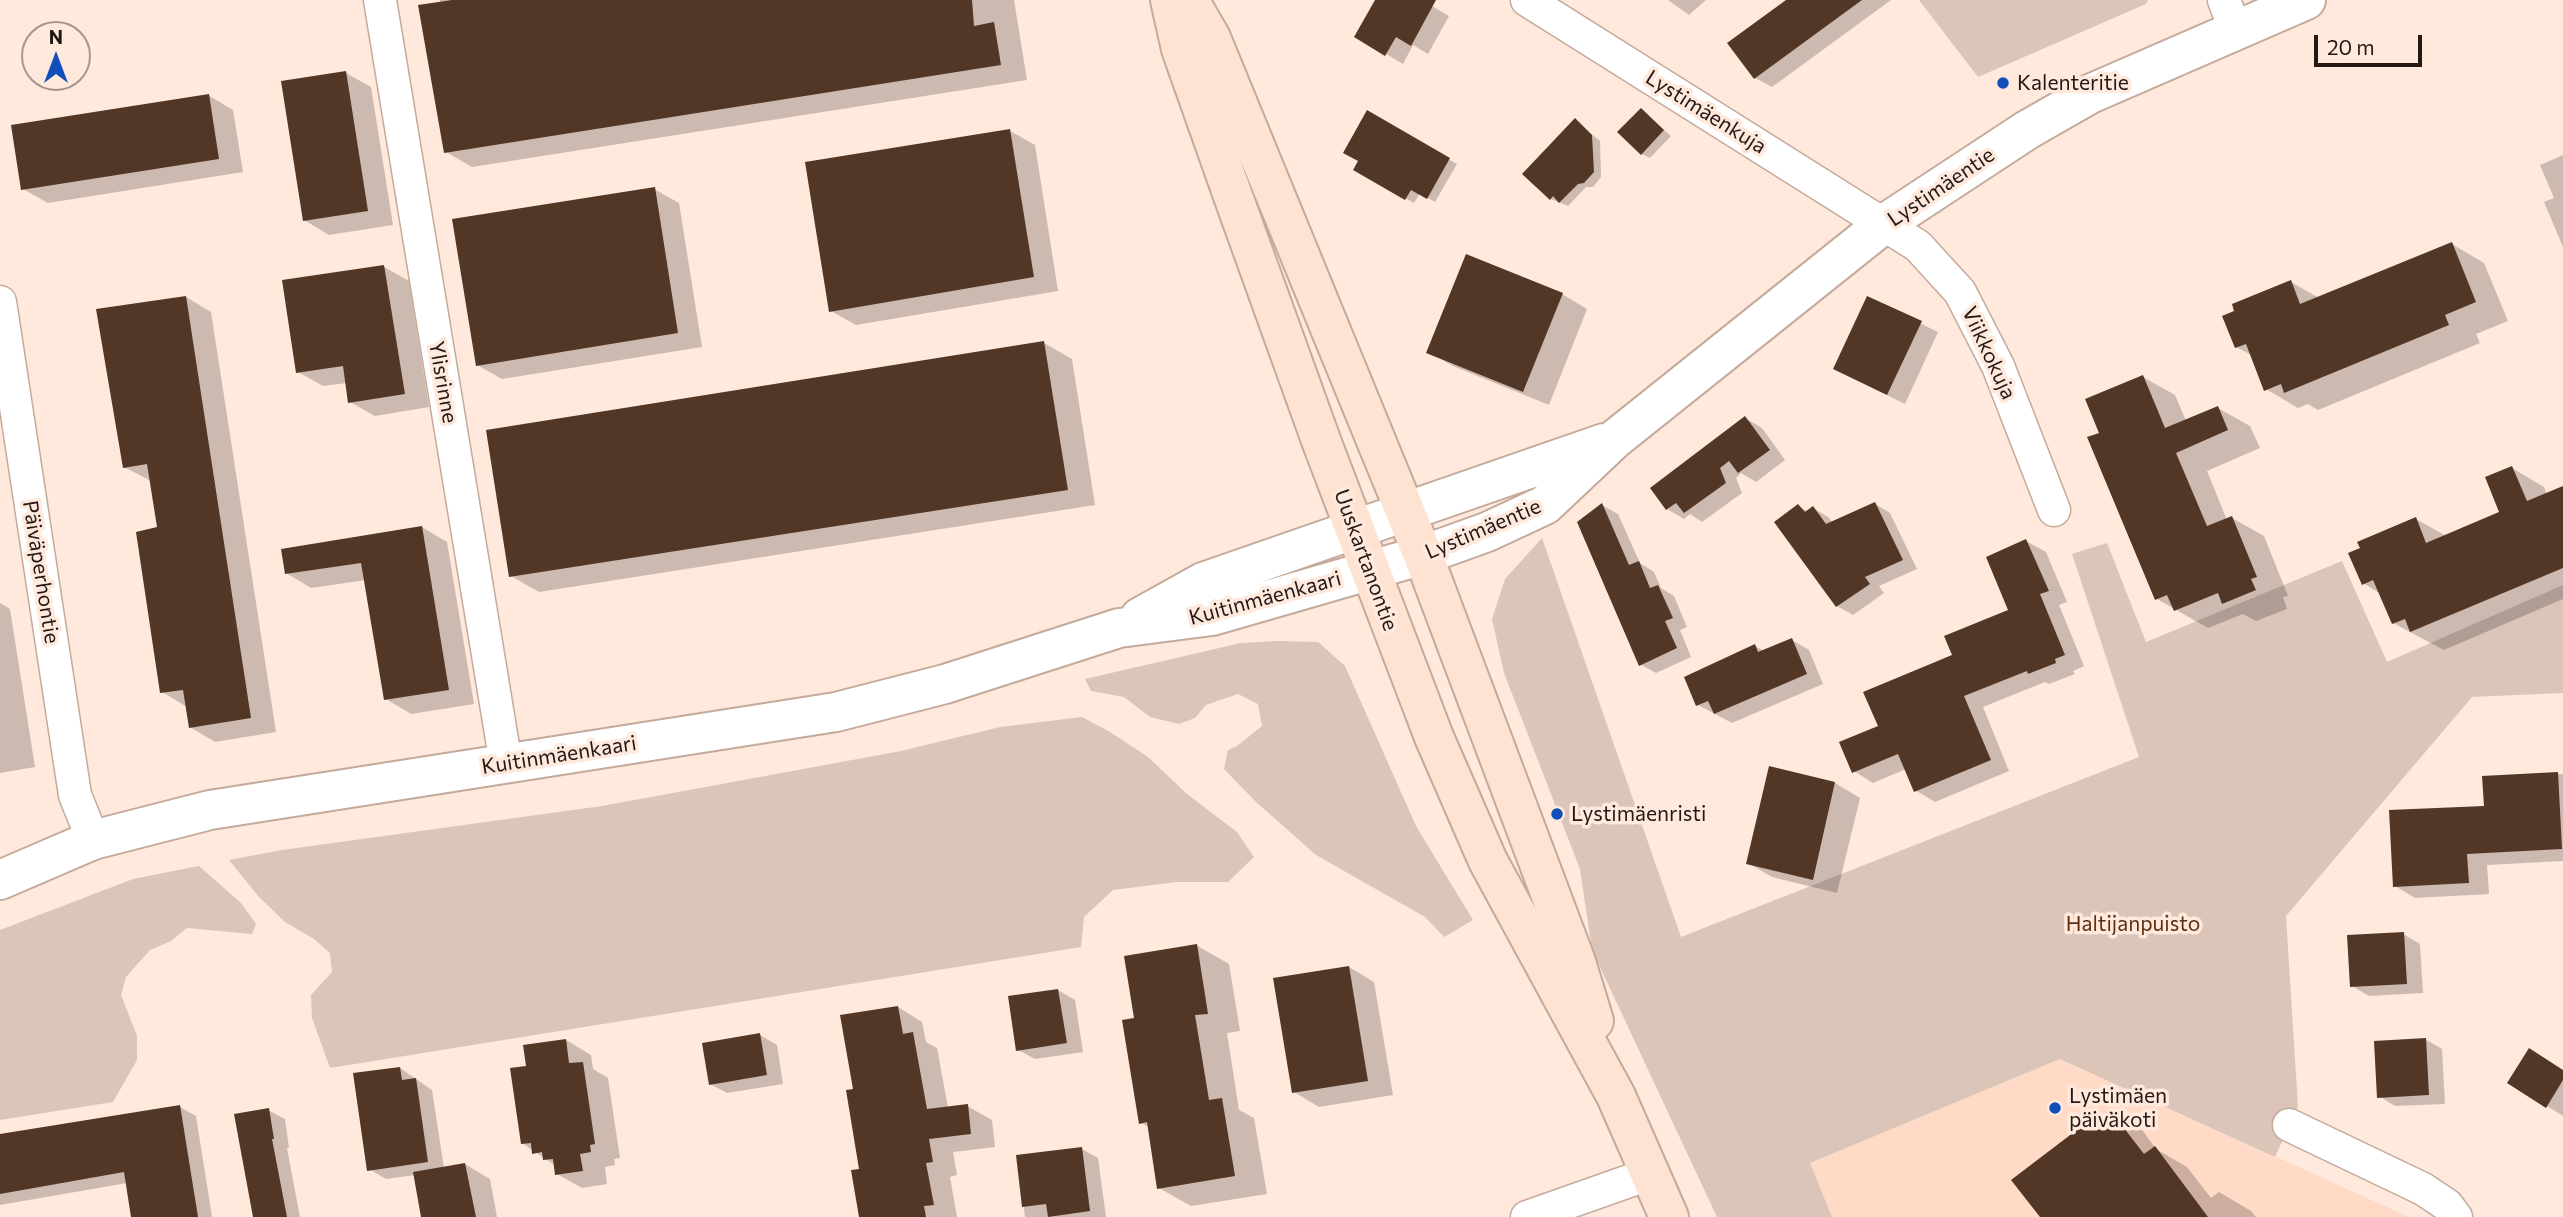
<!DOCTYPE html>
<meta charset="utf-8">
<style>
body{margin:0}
#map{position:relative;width:2563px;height:1217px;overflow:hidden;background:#ffe8dc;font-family:Commissioner,sans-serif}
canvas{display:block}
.north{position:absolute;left:21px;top:21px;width:70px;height:70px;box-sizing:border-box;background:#ffe8dc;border:2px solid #a7958c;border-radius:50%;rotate:0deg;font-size:19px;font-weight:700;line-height:28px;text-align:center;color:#231914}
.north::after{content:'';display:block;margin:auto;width:24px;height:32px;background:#104eb9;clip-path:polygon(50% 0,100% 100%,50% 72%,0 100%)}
.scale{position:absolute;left:2314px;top:35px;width:108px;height:32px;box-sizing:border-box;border:4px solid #231914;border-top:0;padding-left:9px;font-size:21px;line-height:24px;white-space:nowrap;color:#231914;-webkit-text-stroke:5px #ffe8dc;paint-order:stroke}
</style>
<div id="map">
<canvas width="2563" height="1217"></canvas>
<div class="north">N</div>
<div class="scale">20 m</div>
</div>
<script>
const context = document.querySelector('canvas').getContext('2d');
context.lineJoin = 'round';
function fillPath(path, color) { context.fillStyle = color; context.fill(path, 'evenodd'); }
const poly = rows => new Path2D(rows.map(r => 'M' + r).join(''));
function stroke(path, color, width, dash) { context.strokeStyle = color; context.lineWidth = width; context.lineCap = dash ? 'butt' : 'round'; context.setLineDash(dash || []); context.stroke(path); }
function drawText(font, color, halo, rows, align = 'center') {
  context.font = font + ' Commissioner,sans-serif'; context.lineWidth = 7; context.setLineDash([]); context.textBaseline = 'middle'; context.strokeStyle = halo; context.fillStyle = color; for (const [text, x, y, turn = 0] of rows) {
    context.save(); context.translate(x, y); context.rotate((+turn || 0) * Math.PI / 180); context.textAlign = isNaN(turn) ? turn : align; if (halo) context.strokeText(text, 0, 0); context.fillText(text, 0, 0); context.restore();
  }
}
const built = poly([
 [2060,1059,2409,1217,1832,1217,1809,1163]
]);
const green = poly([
 [1919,0,2148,0,2146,4,1978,77],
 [1542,538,1681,937,2139,757,2072,554,2107,543,2146,642,2342,561,2387,662,2563,585,2563,693,2472,697,2286,916,2298,1106,2275,1157,2060,1059,1810,1163,1832,1217,1717,1217,1592,950,1580,869,1504,673,1492,619,1505,579],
 [1277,641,1318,642,1345,666,1416,826,1473,920,1444,937,1425,917,1316,855,1256,802,1224,769,1228,750,1237,746,1262,726,1258,704,1238,694,1206,705,1195,718,1179,724,1150,717,1124,697,1091,691,1085,679,1241,643],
 [1082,717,1110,732,1148,757,1187,794,1237,832,1254,857,1228,882,1177,882,1113,890,1084,917,1081,947,330,1068,312,1018,311,995,332,972,330,953,314,939,285,922,259,897,229,860,282,850,602,806,901,751,1000,727],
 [199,866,241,903,256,924,252,934,187,928,171,941,150,950,126,977,121,995,137,1036,137,1060,113,1102,0,1120,0,930,133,879]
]);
const shadow = poly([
 [440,0,1014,0,1027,80,472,167,446,152],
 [1376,0,1422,0,1449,16,1428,54,1413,45,1403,64,1356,36],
 [1668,0,1706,0,1689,15],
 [1788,0,1891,0,1772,87,1755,78],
 [346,73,371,87,393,225,329,235,304,220],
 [208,95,233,110,243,172,48,203,23,189],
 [1641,110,1671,136,1650,158,1642,154],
 [1368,112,1457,164,1435,202,1420,193,1414,203,1355,169,1360,161],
 [1575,121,1600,141,1601,177,1593,187,1586,187,1568,206,1551,199],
 [1010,131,1035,145,1058,291,856,325,831,311],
 [2563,155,2563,247,2544,202,2554,198,2540,165],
 [654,189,679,203,702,347,502,379,477,365],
 [2452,244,2484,263,2508,321,2476,334,2480,343,2318,410,2308,404,2298,408,2266,389,2253,356,2236,347,2291,282,2319,298],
 [384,267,409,281,429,407,375,416,350,402,347,383,323,386,298,372],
 [1562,294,1587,309,1549,405,1453,366,1429,352],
 [186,297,211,312,276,732,215,742,190,727,187,707,162,692,159,530,151,481,124,467],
 [1868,298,1938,332,1905,404,1835,369],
 [1044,343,1072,359,1095,505,539,592,511,576],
 [2143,377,2175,395,2186,421,2218,408,2250,426,2260,448,2207,471,2227,520,2232,518,2264,536,2288,596,2283,597,2287,609,2256,621,2243,614,2208,628,2157,599,2101,433],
 [1745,418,1762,428,1785,460,1756,482,1741,473,1736,478,1742,493,1702,522,1690,514,1684,519,1667,509,1652,488],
 [2512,468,2544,487,2547,494,2563,488,2563,599,2444,650,2393,623,2381,594,2363,583,2416,519,2446,536,2501,513],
 [1875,504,1890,513,1917,569,1879,586,1884,593,1853,615,1837,606,1798,506,1809,512,1813,508,1828,517,1833,523],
 [1602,505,1618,514,1640,563,1654,572,1661,588,1674,596,1687,627,1680,630,1691,657,1656,673,1640,664],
 [422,527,447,542,474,704,411,714,386,699,366,580,311,588,286,573],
 [2026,541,2046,552,2067,602,2059,605,2084,666,2073,671,2075,674,2049,684,2045,682,1983,707,2009,771,1935,802,1915,790,1906,769,1873,783,1854,771,1881,727,1954,656,2011,611],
 [0,603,10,609,35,767,0,773],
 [1792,640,1809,650,1823,684,1732,723,1698,705,1755,646,1764,651],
 [1770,768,1835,783,1860,798,1837,893,1772,877,1748,863],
 [2563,774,2563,861,2487,865,2489,894,2415,898,2395,886,2485,807,2484,777],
 [2403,934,2420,944,2423,993,2369,996,2352,986],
 [1196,945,1229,964,1240,1031,1227,1033,1239,1110,1254,1118,1267,1194,1191,1206,1159,1188,1149,1127,1141,1123,1136,1019],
 [1349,967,1374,982,1393,1095,1319,1107,1294,1092],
 [1058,990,1075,1000,1083,1052,1035,1059,1018,1050],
 [898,1007,922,1022,926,1042,937,1048,948,1108,967,1106,992,1120,995,1147,953,1152,957,1175,950,1177,957,1217,861,1217,861,1170,855,1090],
 [760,1035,777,1045,783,1084,727,1093,710,1084],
 [2425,1039,2442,1049,2445,1104,2395,1106,2379,1096],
 [566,1040,591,1055,593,1069,608,1078,620,1158,614,1159,615,1165,605,1167,607,1184,582,1188,557,1174,556,1166,522,1143,528,1067],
 [400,1068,432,1090,444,1168,465,1164,490,1179,497,1217,423,1217,415,1175,386,1179,369,1169],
 [2563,1071,2563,1116,2547,1106],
 [180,1107,196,1116,212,1217,133,1217,127,1183,0,1205,0,1137],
 [268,1110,285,1119,289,1148,287,1148,300,1217,255,1217],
 [2110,1112,2143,1131,2156,1149,2187,1167,2211,1198,2219,1192,2251,1211,2256,1217,2042,1217,2082,1128,2086,1131],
 [1082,1149,1098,1158,1106,1217,1025,1217,1018,1156]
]);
const building = poly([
 [452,0,972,0,974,26,994,22,1001,65,444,153,418,5],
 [1375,0,1436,0,1411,46,1396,37,1385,56,1354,37],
 [1786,0,1862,0,1754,79,1727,43],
 [346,71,368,211,303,221,281,81],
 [209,94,219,159,21,190,11,125],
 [1641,108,1664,130,1641,155,1617,132],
 [1367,110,1450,158,1427,199,1411,190,1405,200,1353,170,1358,161,1343,153],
 [1575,118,1592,135,1594,172,1584,183,1578,184,1559,203,1553,196,1550,200,1522,174],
 [1010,129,1034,277,829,312,805,162],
 [655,187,678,333,476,366,452,219],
 [2452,242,2476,302,2445,315,2449,325,2284,393,2281,384,2264,391,2246,344,2235,348,2222,316,2234,311,2232,304,2291,280,2300,304],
 [1466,254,1563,293,1523,392,1426,353],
 [384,265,405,394,348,403,343,366,296,373,282,280],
 [186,296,251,718,189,728,183,690,160,693,136,532,157,527,147,464,123,468,96,309],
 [1867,296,1922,321,1887,395,1833,369],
 [1044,341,1068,490,509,577,486,430],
 [2143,375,2165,428,2218,406,2228,430,2176,453,2207,526,2232,516,2257,577,2251,579,2256,590,2222,604,2218,593,2174,611,2167,595,2155,600,2087,437,2099,433,2085,399],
 [1745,416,1770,450,1738,473,1729,461,1720,468,1726,483,1684,513,1676,503,1666,510,1650,488],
 [2512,466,2527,501,2563,486,2563,568,2410,632,2405,619,2392,624,2373,580,2362,585,2348,553,2360,548,2357,542,2416,517,2426,543,2499,512,2485,477],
 [1875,502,1903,560,1865,577,1870,584,1836,607,1774,522,1798,504,1805,512,1813,506,1826,524],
 [1602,503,1629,565,1639,561,1650,588,1658,585,1673,618,1665,621,1677,648,1639,666,1577,522],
 [422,526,449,690,384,700,361,563,285,574,281,549],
 [2026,539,2049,591,2040,594,2065,655,2055,659,2056,663,2028,674,2027,671,1964,696,1991,760,1914,792,1898,754,1852,773,1839,742,1878,726,1863,692,1952,655,1944,636,2008,610,1986,557],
 [1792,638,1807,674,1714,714,1708,701,1696,706,1684,677,1755,644,1758,652],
 [1769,766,1835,782,1813,880,1746,864],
 [2558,772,2562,849,2467,854,2469,883,2393,887,2389,810,2484,806,2482,776],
 [2404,932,2407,984,2350,987,2347,935],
 [1197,944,1208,1014,1195,1015,1209,1100,1222,1098,1235,1176,1157,1189,1147,1122,1139,1124,1122,1020,1134,1018,1124,956],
 [1349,966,1368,1081,1292,1093,1273,978],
 [1058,989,1067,1043,1016,1051,1008,996],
 [898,1006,903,1034,913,1032,927,1109,968,1104,971,1134,929,1139,933,1162,926,1163,934,1205,924,1206,926,1217,859,1217,851,1170,859,1169,846,1090,853,1089,840,1015],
 [760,1033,767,1075,709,1085,702,1043],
 [2426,1038,2429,1095,2377,1098,2374,1041],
 [566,1039,569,1063,583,1062,595,1144,590,1145,591,1152,580,1154,583,1171,555,1175,553,1159,543,1160,542,1152,532,1154,531,1143,521,1144,510,1068,526,1066,523,1045],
 [2529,1048,2563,1070,2563,1080,2546,1108,2507,1083],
 [400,1067,402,1080,416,1078,428,1162,367,1171,353,1073],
 [180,1105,198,1217,131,1217,124,1172,0,1194,0,1134],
 [269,1108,274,1139,272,1139,287,1217,253,1217,234,1114],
 [2110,1110,2144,1154,2155,1146,2208,1217,2040,1217,2011,1180,2082,1126,2084,1130],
 [1082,1147,1090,1211,1048,1217,1046,1204,1022,1207,1016,1155],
 [465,1163,476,1217,421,1217,413,1172]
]);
const minor = poly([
 [380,0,506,764],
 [1527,0,1918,246,1960,292,1998,366,2054,510],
 [2224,0,2235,29],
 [0,302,75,795,93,840],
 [2289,1125,2423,1189,2447,1205,2456,1217],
 [1527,1217,1649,1174]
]);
const tertiary = poly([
 [1140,617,1203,582,1604,443],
 [0,880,93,840,210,810,836,712,945,684,1119,628,1212,616,1423,555,1487,532,1545,505,1615,439,1884,224,2027,130,2090,94,2306,0]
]);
const secondary = poly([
 [1170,0,1181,49,1233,196,1322,443,1434,737,1488,861,1616,1096,1669,1217],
 [1189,0,1211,38,1423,555,1576,962,1594,1021]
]);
const markers = [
 [2003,83,7,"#104eb9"],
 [1557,814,7,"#104eb9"],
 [2055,1108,7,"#104eb9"]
];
const poiNames = [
 ["Kalenteritie",2017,83],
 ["Lystimäenristi",1571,814],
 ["Lystimäen",2069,1096],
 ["päiväkoti",2069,1120]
];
const streetNames = [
 ["Lystimäenkuja",1706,112,32],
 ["Lystimäentie",1941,187,-34],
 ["Viikkokuja",1989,353,65],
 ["Ylisrinne",443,382,80],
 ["Lystimäentie",1483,529,-23],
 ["Uuskartanontie",1366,560,70],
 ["Päiväperhontie",41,572,81],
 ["Kuitinmäenkaari",1265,598,-15],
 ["Kuitinmäenkaari",559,755,-9]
];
const parkNames = [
 ["Haltijanpuisto",2133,924]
];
fillPath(built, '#fedac7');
fillPath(green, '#dbc5b9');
fillPath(shadow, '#0003');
fillPath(building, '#523626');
stroke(minor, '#c4aa9b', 35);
stroke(tertiary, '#c4aa9b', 42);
stroke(secondary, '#c4aa9b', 42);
stroke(minor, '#fff', 32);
stroke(tertiary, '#fff', 38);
stroke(secondary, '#fee2d2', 38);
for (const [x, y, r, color] of markers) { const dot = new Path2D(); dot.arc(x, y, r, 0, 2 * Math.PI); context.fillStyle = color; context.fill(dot); stroke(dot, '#ffe8dc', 2.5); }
drawText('21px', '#231914', '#ffe8dc', poiNames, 'left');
drawText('21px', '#231914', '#ffe8dc', streetNames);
drawText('21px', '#5c2f11', '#ffe8dc', parkNames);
</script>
